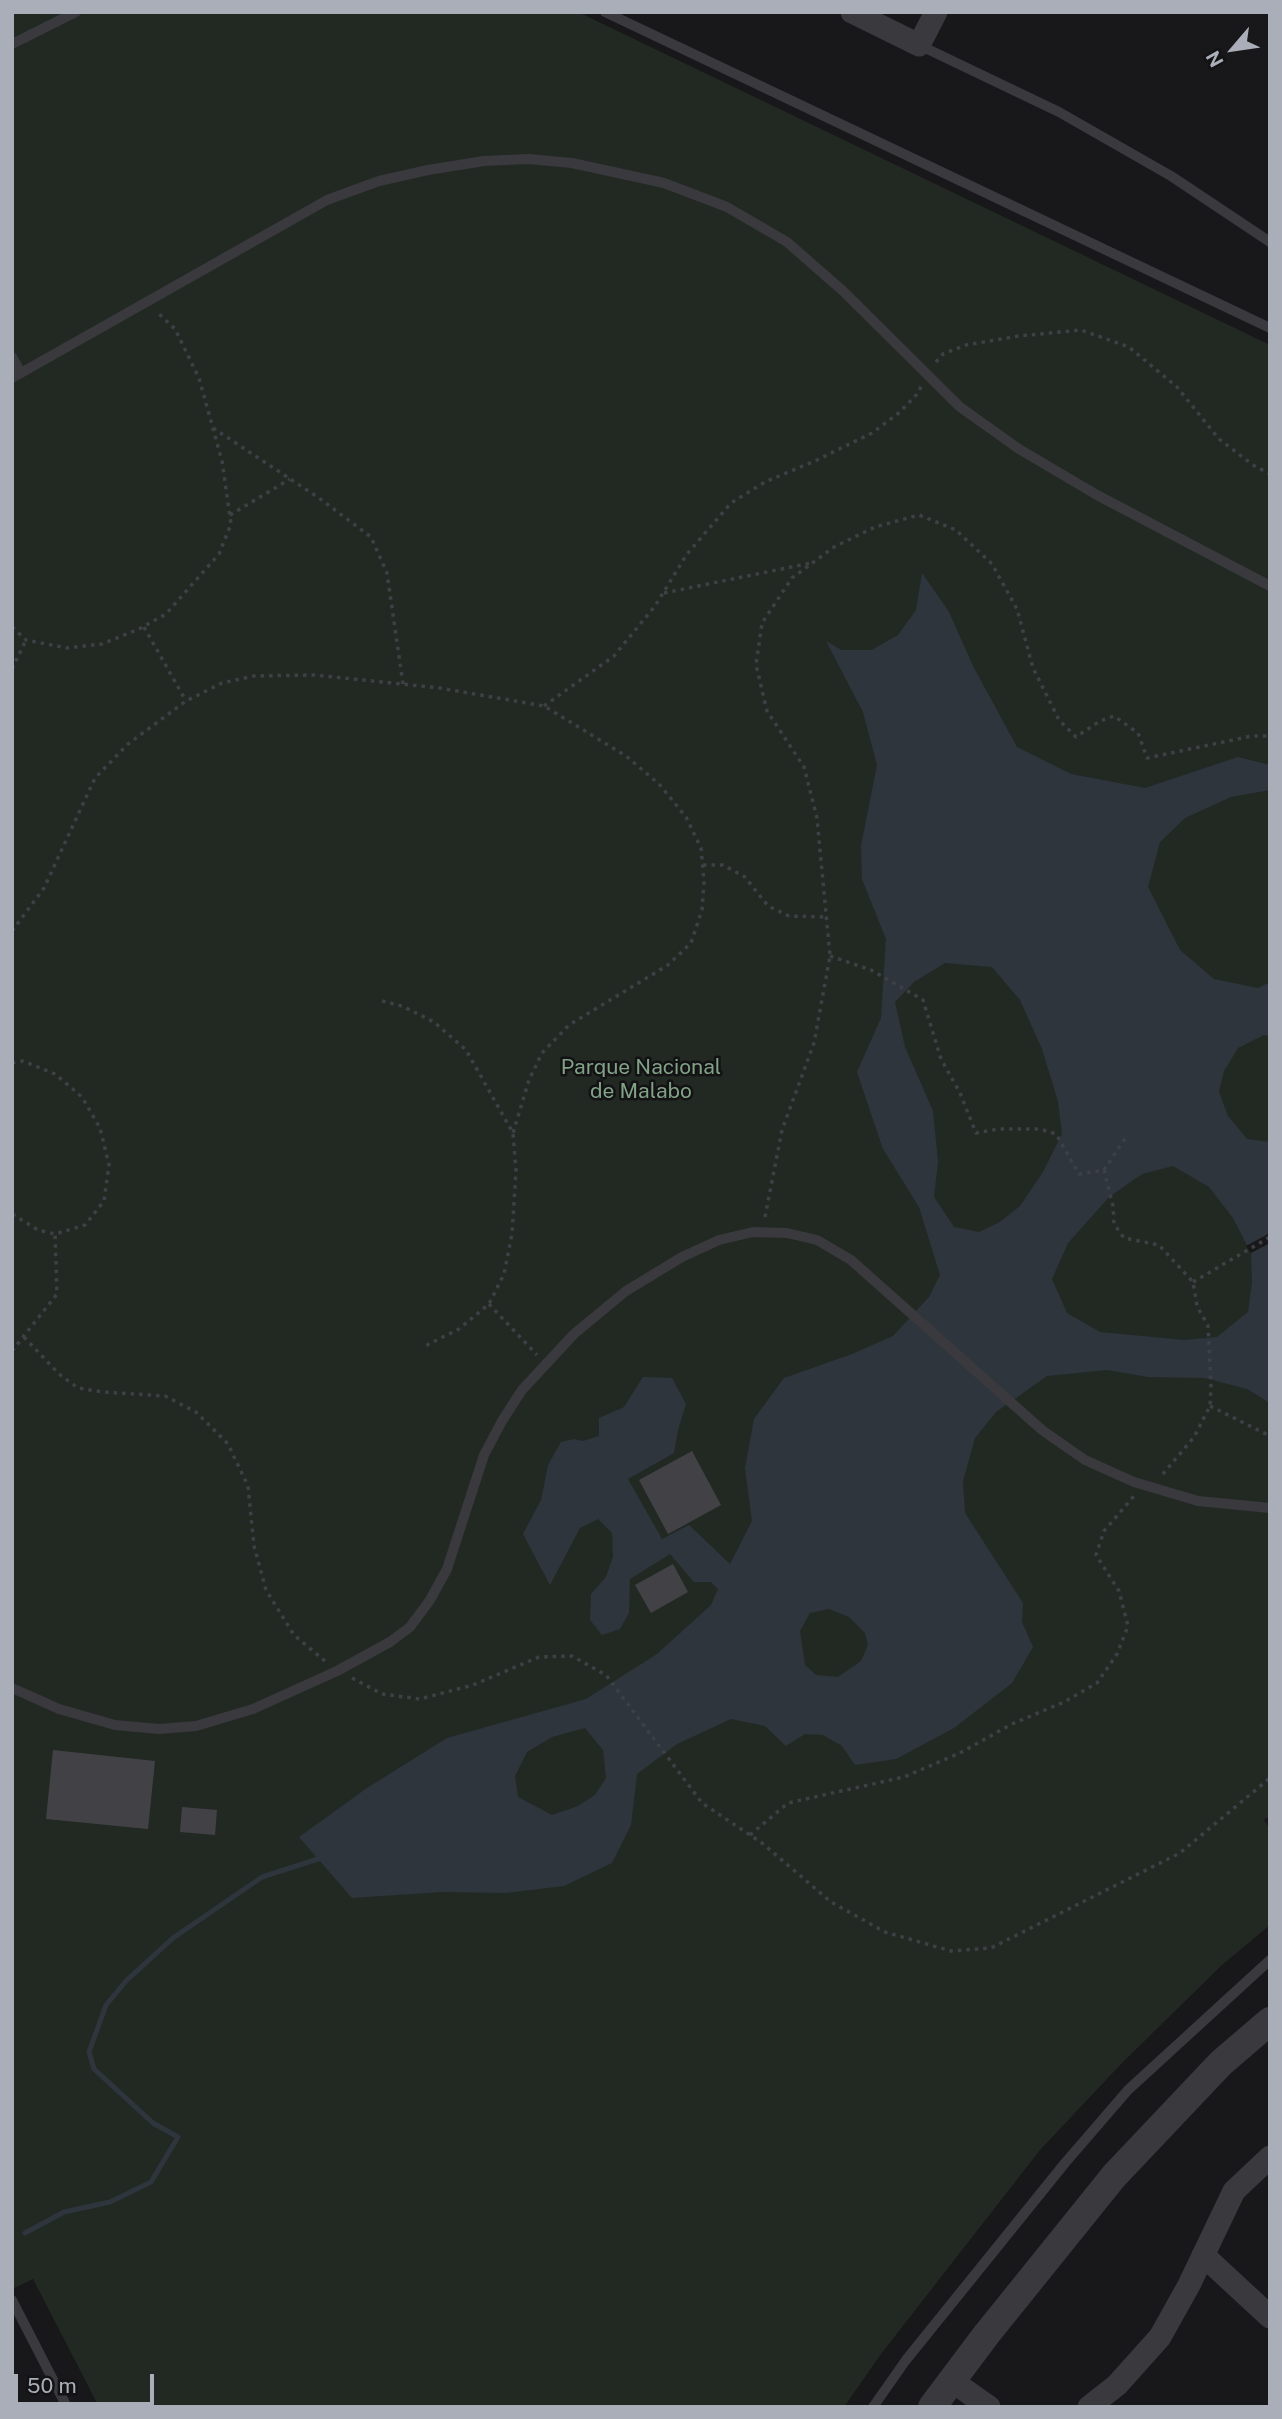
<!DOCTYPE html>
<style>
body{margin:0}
#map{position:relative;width:1282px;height:2419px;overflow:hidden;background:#181719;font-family:"Public Sans",sans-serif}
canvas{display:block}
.frame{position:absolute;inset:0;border:14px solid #aaaeb8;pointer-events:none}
.north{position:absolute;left:1198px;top:14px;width:70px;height:70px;-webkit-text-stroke:5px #131214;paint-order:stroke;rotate:241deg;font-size:19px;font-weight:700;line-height:28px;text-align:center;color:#aaaeb8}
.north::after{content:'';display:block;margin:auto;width:24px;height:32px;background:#aaaeb8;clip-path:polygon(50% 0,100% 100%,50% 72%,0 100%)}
.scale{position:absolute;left:14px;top:2374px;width:140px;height:32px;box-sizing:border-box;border:4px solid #aaaeb8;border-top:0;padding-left:9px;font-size:21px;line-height:24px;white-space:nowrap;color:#aaaeb8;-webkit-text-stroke:5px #131214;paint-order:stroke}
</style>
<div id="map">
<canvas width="1282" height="2419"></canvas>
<div class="frame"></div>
<div class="north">N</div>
<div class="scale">50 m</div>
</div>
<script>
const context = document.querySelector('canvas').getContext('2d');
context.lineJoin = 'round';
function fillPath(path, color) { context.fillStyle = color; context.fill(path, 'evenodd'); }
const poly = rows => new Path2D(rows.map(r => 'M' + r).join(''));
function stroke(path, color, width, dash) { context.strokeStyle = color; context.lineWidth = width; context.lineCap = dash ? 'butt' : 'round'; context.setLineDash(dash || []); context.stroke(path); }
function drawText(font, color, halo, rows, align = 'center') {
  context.font = font + ' "Public Sans",sans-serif'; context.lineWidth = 5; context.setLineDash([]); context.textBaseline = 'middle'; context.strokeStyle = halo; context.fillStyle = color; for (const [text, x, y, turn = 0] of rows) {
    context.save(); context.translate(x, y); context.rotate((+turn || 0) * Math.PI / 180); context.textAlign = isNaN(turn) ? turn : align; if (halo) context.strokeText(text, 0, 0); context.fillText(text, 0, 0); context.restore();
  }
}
const green = poly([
 [12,12,578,12,1270,345,1270,1816,1264,1820,1270,1829,1270,1925,1222,1965,1122,2063,1040,2150,881,2354,844,2407,99,2407,33,2279,12,2289]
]);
const water = poly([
 [922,573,949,612,973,666,1017,747,1071,774,1145,788,1238,757,1270,765,1270,790,1231,797,1185,818,1160,842,1148,887,1180,950,1214,979,1258,988,1270,982,1270,1036,1264,1035,1238,1048,1224,1071,1219,1092,1228,1116,1247,1139,1270,1142,1270,1403,1247,1389,1205,1378,1148,1377,1107,1370,1047,1376,996,1412,975,1438,963,1481,965,1513,1023,1603,1022,1622,1033,1647,1012,1683,954,1728,896,1759,855,1765,842,1746,823,1735,805,1734,786,1746,765,1726,731,1719,677,1744,637,1774,631,1825,612,1863,564,1886,506,1893,443,1892,352,1898,299,1837,367,1788,447,1738,586,1699,657,1654,711,1605,718,1589,711,1582,694,1582,670,1554,630,1579,629,1613,620,1629,602,1635,590,1620,591,1594,606,1577,613,1557,612,1533,598,1519,580,1528,550,1585,523,1534,541,1500,548,1465,561,1442,574,1439,583,1441,599,1436,599,1418,624,1407,643,1377,672,1378,686,1404,678,1430,674,1453,628,1479,662,1539,689,1525,730,1564,752,1521,745,1468,754,1419,784,1378,852,1354,893,1336,929,1297,940,1275,919,1207,883,1149,857,1072,881,1018,886,939,862,879,861,846,877,765,863,712,826,641,841,650,872,650,898,635,916,610],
 [945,963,992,967,1020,1000,1042,1049,1058,1101,1062,1134,1043,1172,1020,1206,1000,1222,979,1232,954,1227,934,1197,938,1162,933,1111,905,1047,895,1002,914,982],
 [1173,1166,1209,1187,1233,1218,1251,1253,1252,1282,1248,1312,1217,1337,1184,1340,1100,1332,1067,1313,1052,1279,1068,1243,1109,1197,1142,1174],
 [829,1609,849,1617,865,1633,868,1645,861,1661,838,1677,816,1675,805,1665,800,1631,810,1613],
 [585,1728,603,1750,606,1778,595,1795,578,1806,552,1815,518,1797,515,1776,527,1752,552,1737]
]);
const pier = poly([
 [1270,1233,1270,1243,1251,1253,1246,1246]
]);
const stream = poly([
 [25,2233,64,2212,110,2202,151,2182,178,2137,153,2123,94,2069,89,2052,106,2005,126,1981,173,1938,262,1877,318,1859]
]);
const building = poly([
 [692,1451,721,1505,668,1534,639,1480],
 [673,1564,688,1592,651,1613,635,1585],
 [53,1750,155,1761,148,1829,46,1819],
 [182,1807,217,1810,215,1835,180,1832]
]);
const path = poly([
 [936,362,943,354,966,345,1019,336,1081,330,1129,347,1177,387,1219,439,1253,465,1270,474],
 [213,428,319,498,371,537,387,573,403,684],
 [230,515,290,479],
 [664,593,811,563],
 [12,627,26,640,67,648,102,644,139,629,166,614,219,554,231,524,222,461,199,378,175,329,158,313],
 [144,627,186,701],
 [12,669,26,640],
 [544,706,614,656,655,606,687,554,731,503,765,482,817,460,872,433,900,412,919,392,921,386],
 [703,865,723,865,745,877,768,906,789,916,827,917],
 [12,931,44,888,95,778,128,744,186,701,222,683,254,676,314,675,440,688,544,706,626,756,659,784,686,817,701,848,704,882,702,910,691,943,668,965,569,1025,542,1053,529,1080,513,1133],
 [830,956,871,970,923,1000,941,1059,960,1093,976,1133,999,1129,1040,1129,1056,1134,1079,1174,1104,1170,1113,1206,1114,1224,1124,1238,1159,1245,1193,1282,1197,1306,1208,1326,1211,1387,1210,1406,1194,1437,1162,1475],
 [382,1001,402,1006,434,1022,466,1050,513,1133,516,1171,512,1234,504,1274,489,1304,459,1329,423,1347],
 [12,1063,23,1061,55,1074,82,1097,100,1128,109,1165,104,1201,85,1225,55,1234,38,1230,12,1214],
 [1104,1170,1126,1137],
 [765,1217,782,1130,814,1043,830,956,817,818,804,767,767,711,756,665,762,623,792,578,834,547,875,527,919,515,956,530,992,564,1017,609,1033,668,1059,720,1076,737,1100,721,1114,716,1138,733,1147,758,1252,736,1270,736],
 [1193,1282,1270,1237],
 [489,1304,537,1355],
 [24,1337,59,1374,78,1388,103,1392,165,1396,196,1412,228,1444,248,1486,254,1546,266,1590,294,1635,325,1661],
 [12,1351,57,1294,55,1234],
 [1210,1406,1270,1436],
 [352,1678,382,1694,420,1699,473,1685,539,1657,572,1656,606,1675,702,1803,762,1843,831,1902,885,1932,951,1951,991,1948,1180,1853,1270,1778],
 [750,1835,788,1803,904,1777,960,1753,1012,1724,1064,1702,1097,1683,1117,1654,1128,1626,1119,1591,1096,1555,1104,1531,1134,1496]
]);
const service = poly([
 [605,12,1270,328],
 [12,44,76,12],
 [919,45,1059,112,1171,176,1270,242],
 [12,357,21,373],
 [12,378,327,200,379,181,428,170,484,161,528,159,572,163,664,183,727,207,787,242,843,291,960,407,1019,449,1097,495,1270,586],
 [12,1688,59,1709,115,1725,159,1729,196,1726,253,1709,337,1671,390,1642,410,1627,430,1600,447,1569,484,1455,502,1421,522,1390,574,1334,626,1291,682,1257,719,1240,753,1232,787,1233,817,1240,851,1260,1042,1430,1085,1460,1134,1482,1198,1501,1270,1508],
 [12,2300,67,2407],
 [873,2407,906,2360,1065,2163,1128,2090,1270,1960]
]);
const minor = poly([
 [852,12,919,45,936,12],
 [1203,2255,1270,2317],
 [952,2381,989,2407],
 [1089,2407,1117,2385,1160,2337,1189,2285,1234,2191,1270,2157]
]);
const tertiary = poly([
 [932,2407,986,2335,1114,2176,1221,2063,1270,2021]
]);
const parkNames = [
 ["Parque Nacional",641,1068],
 ["de Malabo",641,1092]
];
fillPath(green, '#222923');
fillPath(water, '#2e353d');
fillPath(pier, '#181719');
stroke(stream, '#2e353d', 5);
fillPath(building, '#424246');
stroke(path, '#3f4045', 3.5, [3.5, 5]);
stroke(service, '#39393e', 10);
stroke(minor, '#39393e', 23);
stroke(tertiary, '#39393e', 28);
drawText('21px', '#82a286', '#131214', parkNames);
</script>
